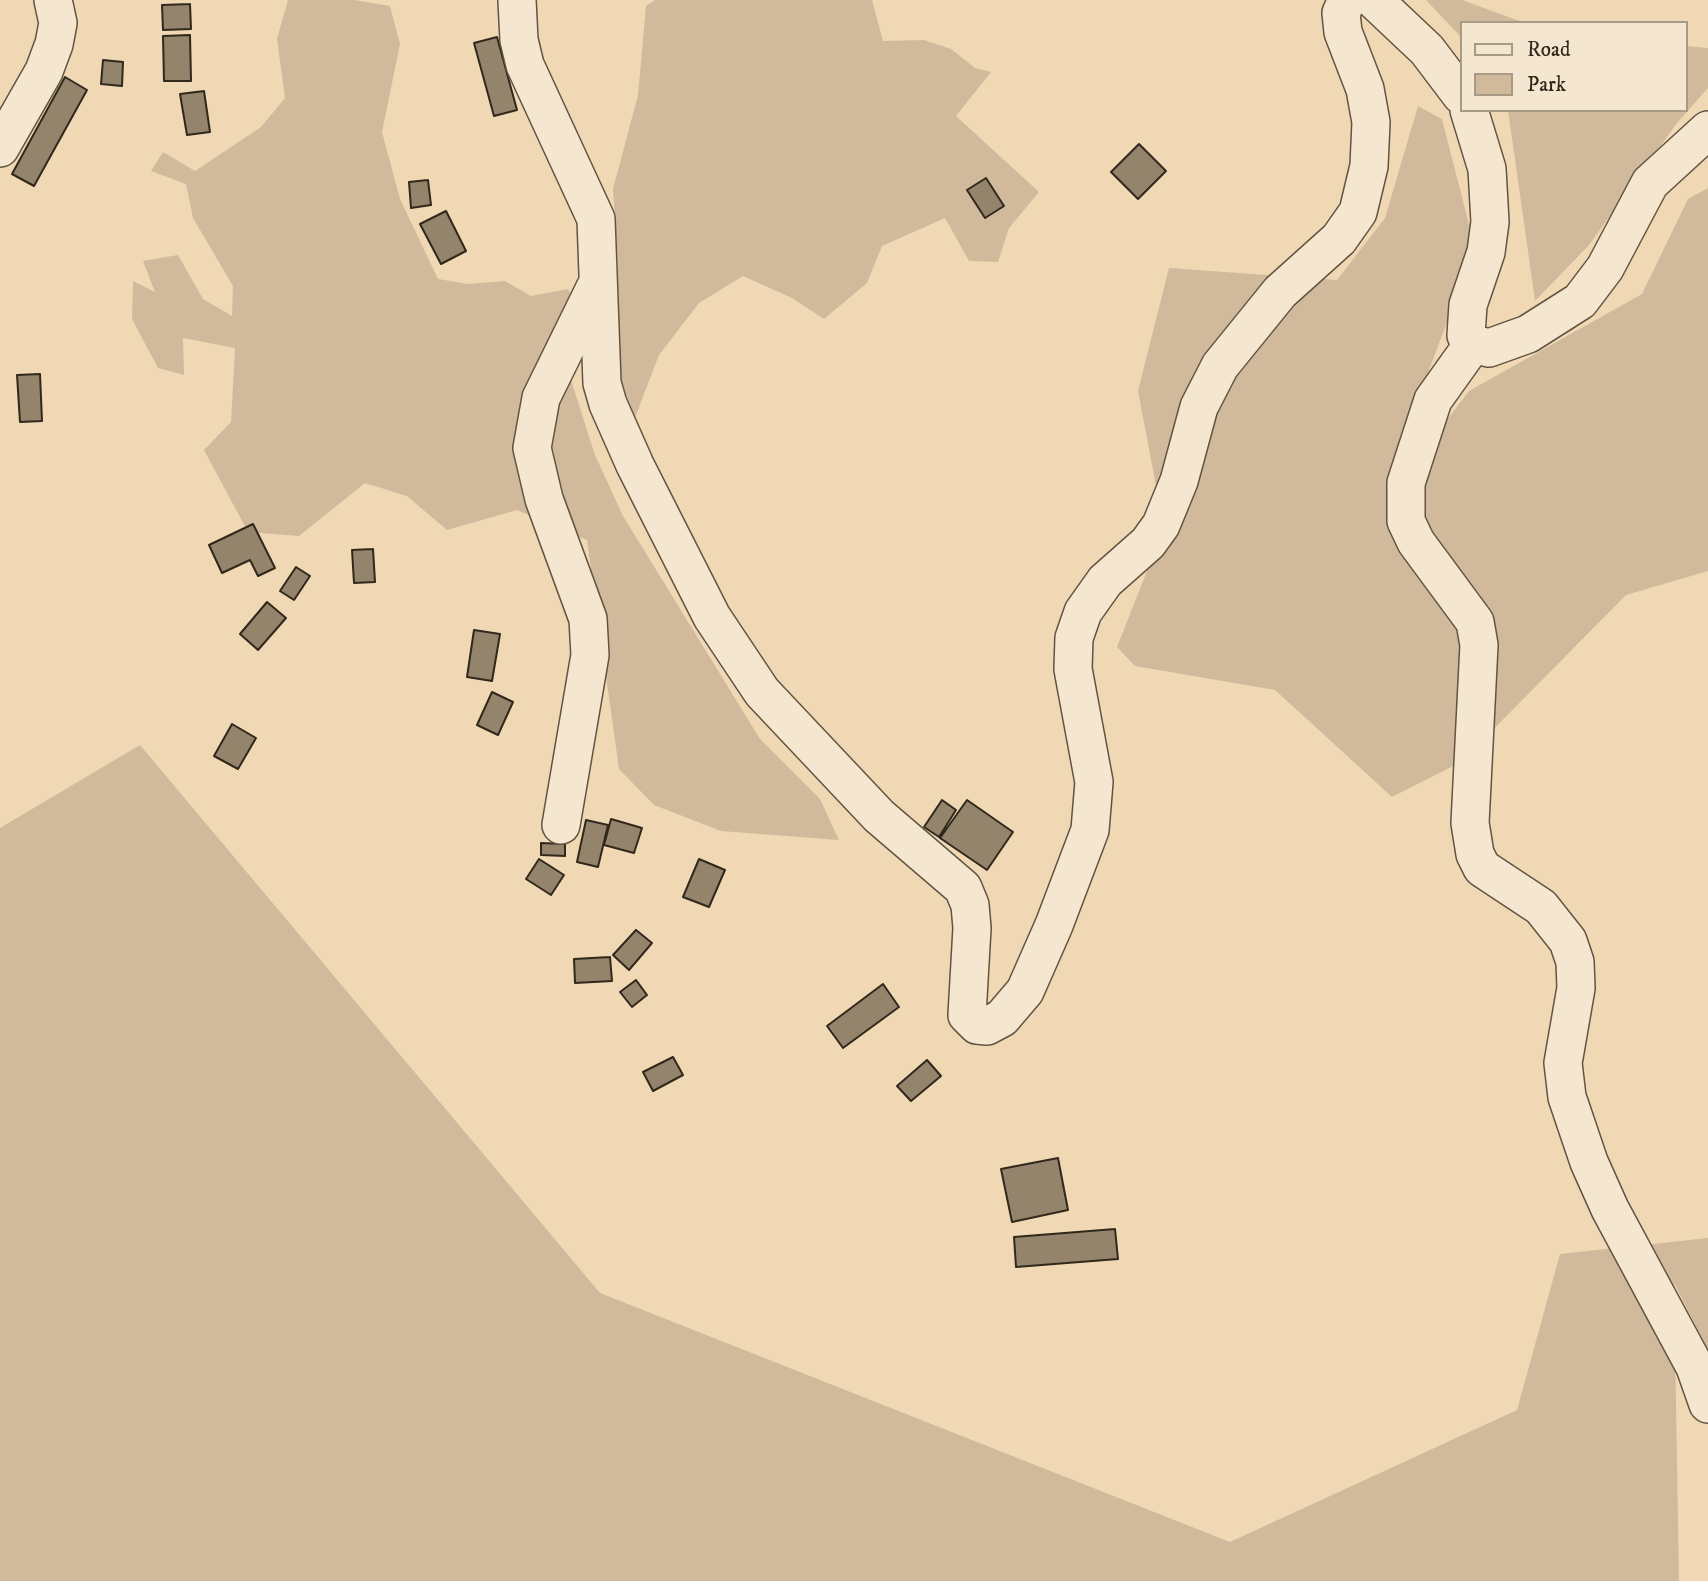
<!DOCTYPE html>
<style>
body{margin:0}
#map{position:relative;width:1708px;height:1581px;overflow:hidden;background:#f0d8b5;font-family:"IM FELL DW Pica",serif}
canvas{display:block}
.legend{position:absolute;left:1460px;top:21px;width:228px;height:91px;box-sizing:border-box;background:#f5e6cf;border:2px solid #a79a87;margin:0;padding:9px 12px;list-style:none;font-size:21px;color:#31281c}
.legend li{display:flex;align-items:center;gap:14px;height:35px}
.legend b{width:35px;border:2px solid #a79a87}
</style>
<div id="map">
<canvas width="1708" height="1581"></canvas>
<ul class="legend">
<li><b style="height:9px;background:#f5e6cf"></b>Road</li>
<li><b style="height:19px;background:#d0ba9b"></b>Park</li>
</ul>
</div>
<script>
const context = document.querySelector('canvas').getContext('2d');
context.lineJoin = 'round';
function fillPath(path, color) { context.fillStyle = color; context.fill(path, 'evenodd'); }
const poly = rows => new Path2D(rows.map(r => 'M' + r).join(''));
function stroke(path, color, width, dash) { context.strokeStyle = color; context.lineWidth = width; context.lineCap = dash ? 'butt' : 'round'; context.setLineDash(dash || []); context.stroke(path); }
const green = poly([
 [288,0,354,0,390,6,400,44,382,132,400,199,438,279,468,284,505,281,531,296,568,289,583,323,571,380,595,455,623,516,760,739,820,799,839,840,721,831,654,805,619,769,587,540,517,510,447,530,407,496,365,483,299,536,248,532,204,450,231,422,235,348,183,338,184,375,158,368,132,319,133,281,155,292,143,261,178,255,203,299,232,316,233,286,193,218,186,184,151,171,163,152,195,171,261,127,285,98,277,39],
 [655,0,872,0,883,41,924,40,951,49,975,68,991,72,956,116,1039,192,1009,228,998,262,969,261,945,218,882,246,867,283,824,319,792,298,743,276,699,303,659,355,634,420,612,348,618,264,613,189,638,95,646,6],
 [1426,0,1462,0,1525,23,1461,23,1461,37],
 [1685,46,1708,48,1708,88,1677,123,1589,245,1535,301,1508,110,1685,110],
 [1418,106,1442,119,1475,248,1386,484,1411,515,1431,441,1469,391,1642,294,1688,199,1708,188,1708,571,1626,595,1461,762,1392,797,1275,690,1135,666,1117,647,1164,528,1138,391,1169,268,1337,280,1385,218],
 [140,745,600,1293,1230,1542,1517,1410,1560,1254,1708,1238,1708,1350,1674,1283,1679,1581,0,1581,0,828]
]);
const building = poly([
 [190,4,191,29,163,30,162,5,190,4],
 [190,35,191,81,164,81,163,36,190,35],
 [497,37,517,110,494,116,474,43,497,37],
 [103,60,123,62,122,86,101,84,103,60],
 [65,77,87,90,34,186,12,174,65,77],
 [204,91,210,132,187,135,180,94,204,91],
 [1139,144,1166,171,1138,199,1111,172,1139,144],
 [986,178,1004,206,985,218,967,190,986,178],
 [428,180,431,205,411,208,409,182,428,180],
 [446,211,466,251,441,264,420,224,446,211],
 [40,374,42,421,20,422,17,375,40,374],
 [253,524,275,568,258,576,250,560,222,573,209,545,253,524],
 [373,549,375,582,354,583,352,550,373,549],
 [296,567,310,576,294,600,280,591,296,567],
 [267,602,286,618,258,650,240,634,267,602],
 [474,630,500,634,492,681,467,677,474,630],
 [492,692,513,702,498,735,477,725,492,692],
 [232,724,256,738,238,769,214,756,232,724],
 [942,800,956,810,939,837,924,827,942,800],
 [967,800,1013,832,987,870,940,838,967,800],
 [611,819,642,828,634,853,604,845,611,819],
 [586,820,608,825,598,867,577,862,586,820],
 [541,843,565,844,565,856,541,855,541,843],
 [539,859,564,875,551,895,526,879,539,859],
 [699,859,725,870,709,907,683,897,699,859],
 [636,930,652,943,629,970,613,955,636,930],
 [610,957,612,981,575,983,574,959,610,957],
 [636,980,647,995,632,1007,620,992,636,980],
 [883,984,899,1007,843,1048,827,1026,883,984],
 [673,1057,683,1075,653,1091,643,1072,673,1057],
 [927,1060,941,1076,911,1101,897,1086,927,1060],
 [1058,1158,1068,1210,1012,1222,1001,1169,1058,1158],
 [1115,1229,1118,1259,1016,1267,1014,1237,1115,1229]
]);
const minor = poly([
 [517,0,519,40,525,65,596,219,602,383,608,404,635,465,712,617,762,692,879,816,963,888,970,905,972,928,967,1015,977,1025,987,1026,1002,1018,1025,991,1054,925,1090,830,1094,782,1073,669,1074,638,1083,612,1105,581,1148,543,1161,525,1179,481,1199,407,1220,366,1280,292,1339,239,1358,212,1369,166,1371,122,1365,89,1343,32,1341,13,1347,0],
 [1374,0,1427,50,1461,95],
 [1469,110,1487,169,1490,222,1486,252,1468,305,1466,335,1473,344,1489,348,1528,334,1580,301,1605,268,1650,183,1708,130],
 [0,148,44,71,54,44,58,23,53,0],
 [1473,344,1433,400,1406,483,1406,521,1416,542,1475,622,1479,645,1470,823,1475,854,1482,868,1541,907,1568,941,1575,962,1576,988,1563,1063,1567,1097,1589,1162,1610,1209,1695,1367,1708,1404],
 [561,825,590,655,588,619,544,499,532,448,541,398,595,288]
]);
fillPath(green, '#d0ba9b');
fillPath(building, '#94846c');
stroke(building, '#31281c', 2);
stroke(minor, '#615442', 40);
stroke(minor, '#f5e6cf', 37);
</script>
